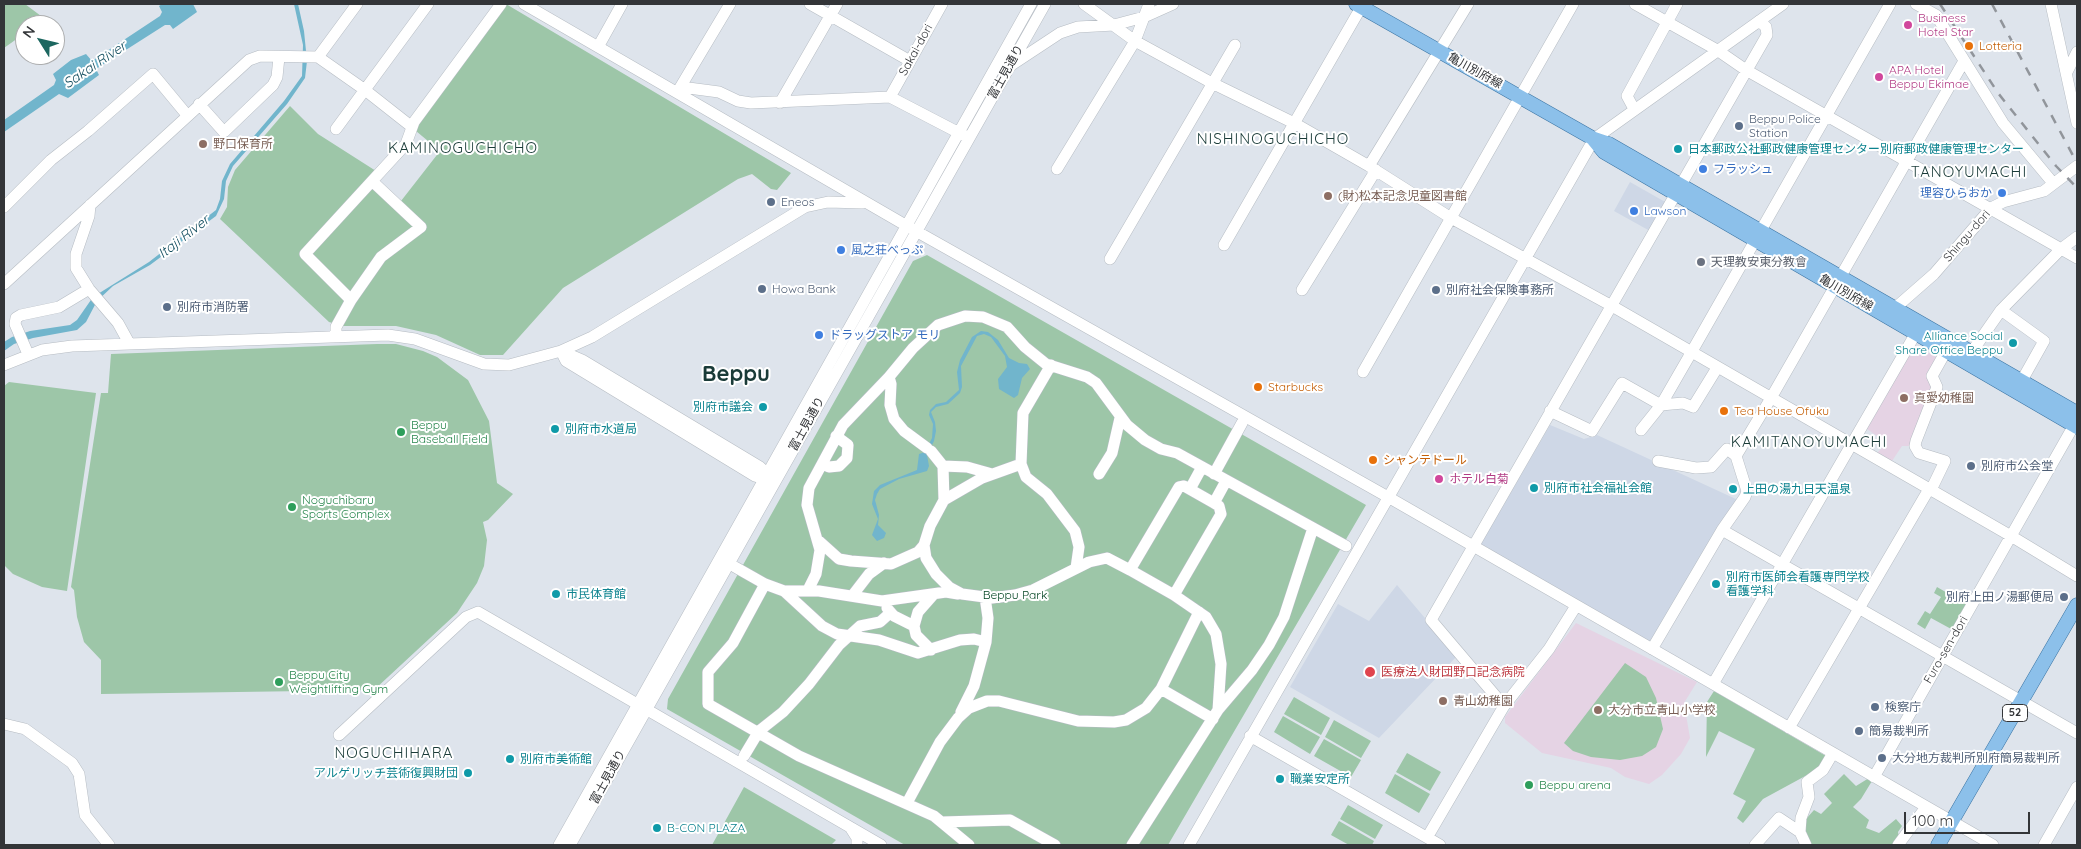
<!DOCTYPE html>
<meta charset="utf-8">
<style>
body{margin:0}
#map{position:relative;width:2081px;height:849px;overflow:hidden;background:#dee4ec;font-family:Quicksand,sans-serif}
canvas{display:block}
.frame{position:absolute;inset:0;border:5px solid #333538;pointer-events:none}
.north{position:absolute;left:15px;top:15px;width:50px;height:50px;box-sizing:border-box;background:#fff;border:1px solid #adaeaf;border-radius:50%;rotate:306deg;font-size:14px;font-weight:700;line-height:20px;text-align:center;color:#333538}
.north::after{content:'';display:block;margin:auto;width:18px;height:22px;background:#1c6760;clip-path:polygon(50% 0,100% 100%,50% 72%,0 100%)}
.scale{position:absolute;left:1904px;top:812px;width:126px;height:22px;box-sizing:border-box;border:2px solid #333538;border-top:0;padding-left:6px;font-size:15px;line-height:18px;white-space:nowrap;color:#333538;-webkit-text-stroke:4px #fff;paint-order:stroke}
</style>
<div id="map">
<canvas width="2081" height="849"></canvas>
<div class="frame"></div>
<div class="north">N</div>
<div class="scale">100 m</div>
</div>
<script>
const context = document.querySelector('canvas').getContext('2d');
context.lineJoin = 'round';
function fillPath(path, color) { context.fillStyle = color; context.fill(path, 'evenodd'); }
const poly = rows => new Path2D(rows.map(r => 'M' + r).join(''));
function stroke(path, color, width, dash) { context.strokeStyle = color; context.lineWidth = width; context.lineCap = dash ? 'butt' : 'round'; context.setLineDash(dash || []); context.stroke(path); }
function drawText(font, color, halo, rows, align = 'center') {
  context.font = font + ' Quicksand,"Noto Sans JP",sans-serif'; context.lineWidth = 4; context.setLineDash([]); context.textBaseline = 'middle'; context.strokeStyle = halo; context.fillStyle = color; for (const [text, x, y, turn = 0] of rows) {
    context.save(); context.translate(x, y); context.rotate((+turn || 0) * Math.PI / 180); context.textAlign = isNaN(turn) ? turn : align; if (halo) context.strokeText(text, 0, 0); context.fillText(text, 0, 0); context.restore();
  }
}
const built = poly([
 [1630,182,1667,203,1650,231,1614,211],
 [1550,425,1584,439,1597,435,1738,500,1649,644,1481,544],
 [1397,585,1457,656,1379,738,1290,687,1338,604,1369,621]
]);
const education = poly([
 [1913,344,1938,358,1935,389,1910,446,1902,446,1892,461,1877,453,1885,445,1880,438,1864,427],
 [1576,623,1697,682,1684,703,1690,738,1681,754,1662,775,1649,784,1625,777,1611,768,1542,753,1505,723,1505,717]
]);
const green = poly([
 [4,4,25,4,45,19,37,25,25,25,25,33,4,48],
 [506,4,791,173,777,190,771,189,752,174,738,179,563,288,503,355,480,355,436,335,396,326,343,326,329,322,220,219,227,207,228,187,235,170,290,106,318,134,376,171,375,179,401,201,440,151,416,131,417,124],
 [927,255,1366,505,1168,845,905,845,667,709,668,699,913,261],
 [377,344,396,344,423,351,437,357,468,380,489,421,497,483,513,494,488,520,483,522,487,540,484,566,477,583,457,613,374,690,101,694,101,660,84,642,77,617,74,590,71,587,101,393,108,393,111,354],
 [9,382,96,393,67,591,42,587,13,574,4,565,4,386],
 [1937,587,1968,605,1953,630,1931,618,1925,629,1917,624,1925,611,1930,614,1941,597,1934,593],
 [1625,663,1646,677,1656,698,1663,729,1656,747,1642,756,1620,760,1591,757,1573,751,1564,743],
 [1714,691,1826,756,1820,768,1763,799,1743,823,1737,818,1746,801,1733,794,1755,749,1719,731,1706,757,1707,702],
 [1294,697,1330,718,1321,735,1284,714],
 [1283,716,1320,737,1310,754,1274,732],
 [1334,720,1371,741,1361,758,1325,737],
 [1324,739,1361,760,1351,777,1314,756],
 [1407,753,1441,772,1430,791,1396,772],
 [1395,774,1430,794,1419,813,1385,793],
 [1844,774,1856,786,1869,778,1872,781,1861,799,1853,807,1869,820,1866,828,1879,833,1896,819,1902,826,1898,832,1899,837,1893,845,1810,845,1801,836,1806,819,1814,810,1821,814,1832,803,1824,794],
 [744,787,836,840,831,845,712,845],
 [1348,805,1383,825,1375,839,1340,819],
 [1339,821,1374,841,1372,845,1349,845,1331,835]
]);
const water = poly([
 [162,4,193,4,197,12,173,29,170,25,165,25,96,69,99,75,68,98,59,94,4,132,4,120,54,85,56,80,53,74,71,60,86,54,92,61,160,16,162,12,159,6],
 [294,4,298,4,304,31,307,61,305,78,287,104,233,166,226,181,224,199,216,216,150,265,113,286,97,301,86,322,77,330,33,338,14,344,4,351,4,342,12,337,30,331,70,325,77,320,93,297,149,262,216,210,220,199,222,181,230,164,284,101,302,76,303,45],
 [981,331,988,332,998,340,1009,358,1019,363,1027,364,1030,369,1022,378,1018,395,1014,398,999,389,998,379,1007,367,1005,356,991,337,984,334,977,336,961,366,962,387,960,393,948,404,936,407,931,412,935,422,936,431,934,441,927,455,929,466,927,471,899,479,880,489,877,494,875,500,879,515,878,525,886,533,884,538,877,541,872,535,878,519,872,504,874,491,880,485,917,470,919,454,925,452,932,438,933,424,929,415,930,410,936,404,946,402,959,390,957,372,960,360,972,337]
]);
const minor = poly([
 [524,4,907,226,1388,497,1993,845],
 [810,4,910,61],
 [1084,4,1135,41,1212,83,1294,123,1369,166,1451,218,1612,306,2011,536,2077,576],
 [1635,4,1717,50,1746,70,2077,258],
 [1916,4,1936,15,2003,123,2053,183],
 [2051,4,2077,123],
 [598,47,622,4],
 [318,57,365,90,412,127],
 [1010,66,1060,33,1078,27,1114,25,1144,17,1173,4],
 [2067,72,2077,52],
 [681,87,719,92,738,101,751,103,890,97,965,136],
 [678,91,730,4],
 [890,97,942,4],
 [780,103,837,4],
 [199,104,224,132,273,85,277,77,279,57],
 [1634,109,1627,96,1677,4],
 [336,129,428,4],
 [1369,166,1468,4],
 [1057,169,1135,41,1149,4],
 [90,205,89,216,76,254,76,268,89,289,118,323,129,343],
 [4,207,51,160,88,131,153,74,187,115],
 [1224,245,1363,4],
 [1110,259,1235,45],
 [4,284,249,60,260,56,318,57,357,4],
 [1302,290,1376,170],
 [351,300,381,257,421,227,372,181],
 [1894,309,1934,274,1991,208,2003,202,2044,191,2077,166],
 [2001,310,2044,341,2021,382],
 [336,335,336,327,351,300,305,254,406,144,414,122,501,4],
 [561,351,566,361,755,476,771,481],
 [561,351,582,360,760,467,772,478],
 [1971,353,2001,310,2061,249,2077,237],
 [28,354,15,324,16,318,21,315,59,307,89,289],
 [4,365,42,350,72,346,388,335,415,339,484,364,509,365,561,351,592,337,805,207,828,202,862,203],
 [1363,372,1573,4],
 [1550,411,1592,431,1622,383,1661,405,1683,403,1693,407,1717,368],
 [1641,430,1661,405,1691,353,1890,4],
 [927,448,904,431,894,419,890,405,891,384,889,377,913,348,938,325,965,316,983,317,1007,327,1025,347,1046,364,1087,377,1096,383,1127,425,1145,440,1161,449,1177,453,1346,546],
 [931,451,943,466,944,500],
 [1658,461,1696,468,1711,467,1727,449,1736,456],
 [822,464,829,467,839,466,847,458,848,445,836,436],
 [1021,464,1026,477,1047,494,1075,531,1079,547,1076,568],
 [943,466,967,467,992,474],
 [1099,474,1112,453,1120,418],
 [1214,474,1242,423],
 [1190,489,1202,467],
 [1931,490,1945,461,1919,453,1915,446,1916,441,1937,387,1932,376,1950,344],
 [1214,503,1226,481],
 [1722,530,2077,733],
 [819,541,839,559,851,561,891,564,918,552,924,545,930,526,944,500,982,478,1021,464,1023,413,1051,365],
 [924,545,926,558,936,574,949,587,962,594,992,598,1015,595,1033,590,1089,562,1107,558,1130,570,1179,487,1184,486,1214,503,1219,506,1221,514,1174,595,1206,617,1216,634,1221,664,1218,710],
 [735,567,765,584,784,591,822,626,837,634,879,640,918,653,960,640,974,639,986,642],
 [1130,570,1174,595],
 [765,584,733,643,708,672,708,704,799,756,934,816,969,845],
 [808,590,816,574,820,550,807,505,809,488,843,425,889,377],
 [784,591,819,591,882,601,946,592,958,594],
 [852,596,869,574,884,563],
 [887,608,894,616,914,626],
 [1652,649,1722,530,1745,497,1747,491,1736,456,1771,398,1964,61],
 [931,650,916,635,914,626,918,612,933,595],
 [1713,684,1920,326],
 [1161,689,1199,612],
 [1504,706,1431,620,1767,35,1766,27,1759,21],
 [961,712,974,686,986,642,988,618,985,597],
 [4,724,25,729,72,763,79,774,85,815,109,845],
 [1789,728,1929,489],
 [339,735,466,617,478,612,881,845],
 [1250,736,1440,845],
 [744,756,759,731,783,712,809,684,839,645,860,626,880,622,890,613],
 [1874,777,2077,420],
 [907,803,940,742,958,718,969,708,987,701,999,701,1078,721,1114,722,1126,720,1146,708,1161,689,1213,719],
 [943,822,1010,820,1055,845],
 [850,827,857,838,857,845],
 [1428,836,1504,706,1549,649,1576,606],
 [559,845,1031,4],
 [570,845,1045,4],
 [1132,845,1218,710,1252,670,1269,645,1284,617,1313,528],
 [1189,845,1594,139,1783,4],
 [1755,845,1779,818,1800,832],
 [1806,845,1800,832,1801,818,1809,797,1807,782,1823,770,1833,753],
 [1898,845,1926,807],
 [2044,845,2077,787]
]);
const major = poly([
 [1356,4,1594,139,1609,144,2077,413],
 [1594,140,1604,152,2077,427],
 [1938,845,2077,605]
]);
const rail = poly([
 [1940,4,1998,93,2056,166,2077,188],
 [1992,4,2077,163]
]);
const markers = [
 [1908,25,5,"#d1479c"],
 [1969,46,5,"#e8710a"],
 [1879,77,5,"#d1479c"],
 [1739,126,5,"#5c6f8a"],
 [203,144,5,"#8d6e63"],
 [1678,149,5,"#0f9aa8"],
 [1703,169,5,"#3f7fe0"],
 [2002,193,5,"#3f7fe0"],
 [1328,196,5,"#8d6e63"],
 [771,202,5,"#5c6f8a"],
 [1634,211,5,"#3f7fe0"],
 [841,250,5,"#3f7fe0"],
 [1701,262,5,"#6b7280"],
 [762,289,5,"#5c6f8a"],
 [1436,290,5,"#5c6f8a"],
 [167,307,5,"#5c6f8a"],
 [819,335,5,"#3f7fe0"],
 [2013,343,5,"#0f9aa8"],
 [1258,387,5,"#e8710a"],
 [1904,398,5,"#8d6e63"],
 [763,407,5,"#0f9aa8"],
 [1724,411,5,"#e8710a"],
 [555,429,5,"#0f9aa8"],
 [401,432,5,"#2e9e5b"],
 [1373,460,5,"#e8710a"],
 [1971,466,5,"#5c6f8a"],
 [1439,479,5,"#d1479c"],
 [1534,488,5,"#0f9aa8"],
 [1733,489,5,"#0f9aa8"],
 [292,507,5,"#2e9e5b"],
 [1716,584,5,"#0f9aa8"],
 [556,594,5,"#0f9aa8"],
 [2064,597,5,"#5c6f8a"],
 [1370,672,6,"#e0444e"],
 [279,682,5,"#2e9e5b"],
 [1443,701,5,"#8d6e63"],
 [1875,707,5,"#5c6f8a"],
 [1598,710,5,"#8d6e63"],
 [1859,731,5,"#5c6f8a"],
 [1882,758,5,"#5c6f8a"],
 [510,759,5,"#0f9aa8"],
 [468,773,5,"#0f9aa8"],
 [1280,779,5,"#0f9aa8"],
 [1529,785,5,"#2e9e5b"],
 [657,828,5,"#0f9aa8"]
];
const shields = [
 [2015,713,25]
];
const shieldNames = [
 ["52",2015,713]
];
const hotelNames = [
 ["Business",1918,18],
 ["Hotel Star",1918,32],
 ["APA Hotel",1889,70],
 ["Beppu Ekimae",1889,84],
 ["ホテル白菊",1449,479]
];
const foodNames = [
 ["Lotteria",1979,46],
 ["Starbucks",1268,387],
 ["Tea House Ofuku",1734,411],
 ["シャンテドール",1383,460]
];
const streetNames = [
 ["Sakai-dori",916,50,-61],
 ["亀川別府線",1475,71,29],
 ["富士見通り",1006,72,-61],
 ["Shingu-dori",1967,236,-49],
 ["亀川別府線",1846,293,30],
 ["富士見通り",807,424,-61],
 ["Furo-sen-dori",1946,650,-60],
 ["富士見通り",608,777,-61]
];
const serviceNames = [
 ["Beppu Police",1749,119],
 ["Station",1749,133],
 ["Eneos",781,202],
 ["Howa Bank",772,289],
 ["別府社会保険事務所",1446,290],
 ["別府市消防署",177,307],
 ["別府市公会堂",1981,466],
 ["別府上田ノ湯郵便局",2054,597,"right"],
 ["検察庁",1885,707],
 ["簡易裁判所",1869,731],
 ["大分地方裁判所別府簡易裁判所",1892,758]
];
const educationNames = [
 ["野口保育所",213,144],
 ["(財)松本記念児童図書館",1338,196],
 ["真愛幼稚園",1914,398],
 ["青山幼稚園",1453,701],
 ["大分市立青山小学校",1608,710]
];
const cultureNames = [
 ["日本郵政公社郵政健康管理センター別府郵政健康管理センター",1688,149],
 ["Alliance Social",2003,336,"right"],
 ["Share Office Beppu",2003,350,"right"],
 ["別府市議会",753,407,"right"],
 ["別府市水道局",565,429],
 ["別府市社会福祉会館",1544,488],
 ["上田の湯九日天温泉",1743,489],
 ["別府市医師会看護専門学校",1726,577],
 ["看護学科",1726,591],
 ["市民体育館",566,594],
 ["別府市美術館",520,759],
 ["アルゲリッチ芸術復興財団",458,773,"right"],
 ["職業安定所",1290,779],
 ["B-CON PLAZA",667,828]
];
const shopNames = [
 ["フラッシュ",1713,169],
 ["理容ひらおか",1992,193,"right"],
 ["Lawson",1644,211],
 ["風之荘べっぷ",851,250],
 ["ドラッグストア モリ",829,335]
];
const worshipNames = [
 ["天理教安東分教會",1711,262]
];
const leisureNames = [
 ["Beppu",411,425],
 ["Baseball Field",411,439],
 ["Noguchibaru",302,500],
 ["Sports Complex",302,514],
 ["Beppu City",289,675],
 ["Weightlifting Gym",289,689],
 ["Beppu arena",1539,785]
];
const parkNames = [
 ["Beppu Park",1015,595]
];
const healthNames = [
 ["医療法人財団野口記念病院",1381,672]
];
const waterNames = [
 ["Sakai River",95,65,-34],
 ["Itaji River",184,237,-38]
];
const quarterNames = [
 ["NISHINOGUCHICHO",1273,139],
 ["KAMINOGUCHICHO",463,148],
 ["TANOYUMACHI",1969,172],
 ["KAMITANOYUMACHI",1809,442],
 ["NOGUCHIHARA",394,753]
];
const townNames = [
 ["Beppu",736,374]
];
fillPath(built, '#ced7e6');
fillPath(education, '#e5d3e4');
fillPath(green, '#9dc6a8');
fillPath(water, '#71b5cc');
stroke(minor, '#b6bcc3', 12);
stroke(major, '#3b74a3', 15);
stroke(minor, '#fff', 11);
stroke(major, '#8cc0ea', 14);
stroke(rail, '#91959b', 2.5, [9, 9]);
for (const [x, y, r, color] of markers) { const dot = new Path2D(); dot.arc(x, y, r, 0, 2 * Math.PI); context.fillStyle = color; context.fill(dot); stroke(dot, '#fff', 2); }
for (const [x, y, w] of shields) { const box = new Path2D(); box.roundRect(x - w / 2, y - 8.5, w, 17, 4); context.fillStyle = '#fff'; context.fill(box); stroke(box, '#333538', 1); }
drawText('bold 11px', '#333538', null, shieldNames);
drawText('12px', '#b23c85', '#fff', hotelNames, 'left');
drawText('12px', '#c56008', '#fff', foodNames, 'left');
drawText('12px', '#333538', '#fff', streetNames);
drawText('12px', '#4e5e75', '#fff', serviceNames, 'left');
drawText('12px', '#785e54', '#fff', educationNames, 'left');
drawText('12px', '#0d838f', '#fff', cultureNames, 'left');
drawText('12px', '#366cbe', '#fff', shopNames, 'left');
drawText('12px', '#5b616d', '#fff', worshipNames, 'left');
drawText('12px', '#27864d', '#fff', leisureNames, 'left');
drawText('12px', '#024422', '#fff', parkNames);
drawText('12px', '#be3a42', '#fff', healthNames, 'left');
drawText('italic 14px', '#154f60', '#fff', waterNames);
context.letterSpacing = '1px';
drawText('15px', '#1a3b38', '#fff', quarterNames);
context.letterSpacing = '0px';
drawText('bold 22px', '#1a3b38', '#fff', townNames);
</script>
